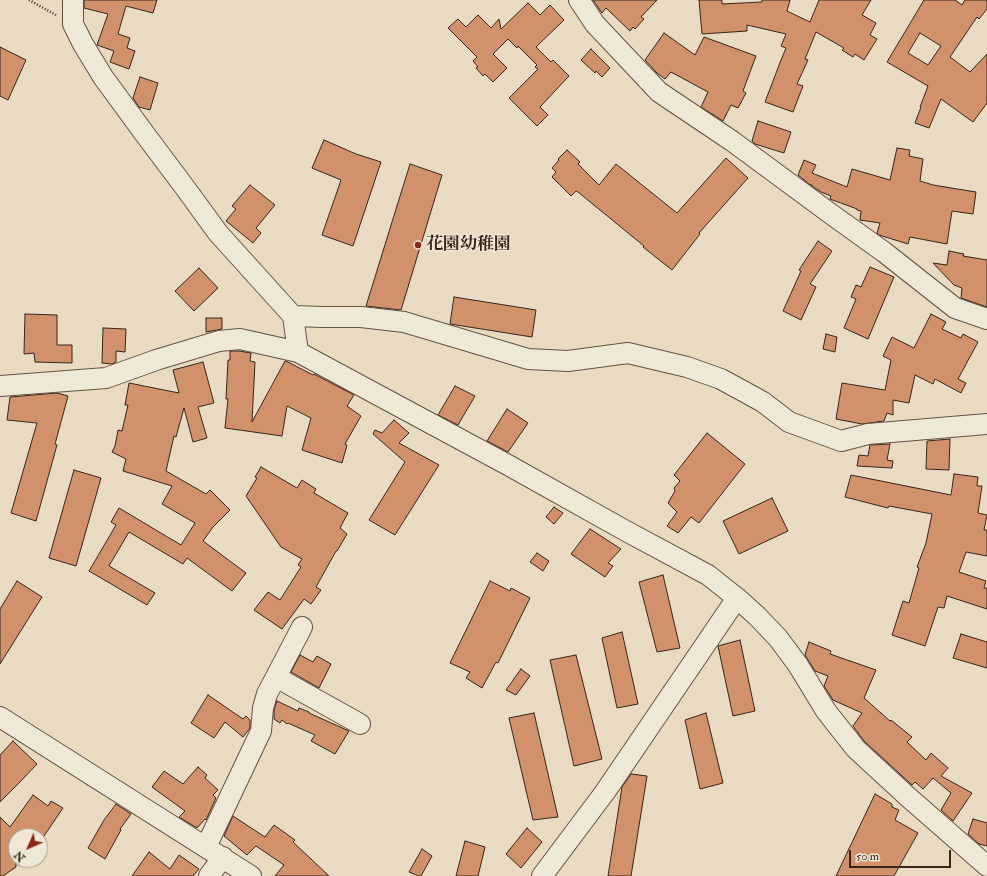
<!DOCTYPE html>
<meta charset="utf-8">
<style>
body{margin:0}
#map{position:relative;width:987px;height:876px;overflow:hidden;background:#e8dbc2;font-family:"IM FELL Double Pica",serif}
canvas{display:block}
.north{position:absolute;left:8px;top:828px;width:40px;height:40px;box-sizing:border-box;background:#f0e8d7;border:1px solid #a69a8c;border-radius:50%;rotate:225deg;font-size:11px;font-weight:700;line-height:16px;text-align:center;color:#36251b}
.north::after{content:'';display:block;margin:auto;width:14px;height:18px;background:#8f2418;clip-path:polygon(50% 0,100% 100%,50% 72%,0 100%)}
.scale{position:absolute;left:849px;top:850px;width:102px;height:18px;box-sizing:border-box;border:2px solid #36251b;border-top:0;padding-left:5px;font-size:12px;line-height:14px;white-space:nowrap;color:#36251b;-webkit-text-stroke:3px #f0e8d7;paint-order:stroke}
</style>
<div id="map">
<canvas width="987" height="876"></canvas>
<div class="north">N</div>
<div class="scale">50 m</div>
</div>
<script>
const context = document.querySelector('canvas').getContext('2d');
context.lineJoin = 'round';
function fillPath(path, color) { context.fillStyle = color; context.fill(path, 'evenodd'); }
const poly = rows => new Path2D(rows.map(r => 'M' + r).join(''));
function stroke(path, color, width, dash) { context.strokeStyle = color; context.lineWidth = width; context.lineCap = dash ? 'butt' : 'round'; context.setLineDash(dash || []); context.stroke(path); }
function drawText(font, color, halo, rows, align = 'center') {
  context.font = font + ' "IM FELL Double Pica","Noto Serif JP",serif'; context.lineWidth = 3; context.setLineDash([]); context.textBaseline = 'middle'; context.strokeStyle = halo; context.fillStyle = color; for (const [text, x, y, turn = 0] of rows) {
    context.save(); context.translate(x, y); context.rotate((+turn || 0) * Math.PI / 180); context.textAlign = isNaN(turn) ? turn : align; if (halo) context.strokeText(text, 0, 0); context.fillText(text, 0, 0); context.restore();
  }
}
const building = poly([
 [84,0,157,0,153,13,126,6,118,34,130,38,127,48,135,51,129,69,110,62,114,51,97,45,108,14,84,8,84,0],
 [593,0,657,0,641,17,644,19,635,29,633,27,630,31,606,8,602,13,593,0],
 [699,0,722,0,722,4,762,2,762,0,790,0,787,11,810,22,819,0,871,0,862,15,876,23,870,35,877,39,864,60,855,54,853,57,842,50,844,48,816,32,805,59,808,60,797,84,803,86,793,112,765,102,781,60,786,48,781,46,786,34,747,25,747,31,702,34,699,0],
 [924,0,955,0,962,5,965,0,987,0,987,9,979,19,977,17,950,57,970,72,987,54,987,103,973,122,941,99,929,128,915,123,921,107,920,107,928,86,887,62,924,0],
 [920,33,941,46,928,65,908,53,920,33],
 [528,3,540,15,550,5,564,20,536,47,551,62,553,60,569,76,540,107,548,115,537,126,509,98,538,69,535,67,537,65,518,46,517,48,508,39,493,54,507,68,493,82,485,74,483,76,476,68,478,67,473,61,477,57,448,28,458,19,466,27,478,15,491,28,499,19,501,29,528,3],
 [664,33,695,55,704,37,756,56,743,91,746,93,738,108,731,105,723,121,701,107,708,92,671,72,665,79,657,73,645,60,664,33],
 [0,47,26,60,8,100,0,96,0,47],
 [591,49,610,68,602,77,596,71,595,73,581,60,591,49],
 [140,77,158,83,150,110,139,107,133,98,140,77],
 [758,121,791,132,784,153,755,144,752,141,758,121],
 [324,140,356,154,381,162,353,246,322,235,341,180,312,168,324,140],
 [897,148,910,150,909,156,923,159,920,181,933,185,976,192,973,214,952,211,947,244,910,237,908,244,879,235,877,233,880,223,860,220,861,211,857,210,857,209,830,199,831,196,821,192,812,186,812,185,809,184,798,175,804,160,816,165,812,173,847,187,852,169,890,180,897,148],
 [567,150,580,162,578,164,599,185,616,164,677,213,726,158,748,178,699,233,700,234,672,270,643,247,644,246,578,192,576,191,571,196,552,177,556,172,552,168,559,160,558,159,567,150],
 [410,164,442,175,401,310,366,306,410,164],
 [250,185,275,205,256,228,261,233,253,243,226,221,236,209,232,206,250,185],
 [818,241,832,251,810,284,816,287,801,320,783,311,801,271,799,270,818,241],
 [949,251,964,254,963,256,987,260,987,307,961,298,962,288,954,285,933,263,947,265,949,251],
 [870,267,894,277,868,339,844,328,856,299,851,297,856,285,861,287,870,267],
 [199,268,218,288,194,311,175,291,199,268],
 [454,297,536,310,532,337,450,324,454,297],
 [25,314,57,315,57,345,72,345,72,363,35,362,34,353,24,354,25,314],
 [931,314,946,322,942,329,961,338,963,334,978,342,958,379,966,383,961,393,935,379,933,384,915,375,909,403,893,400,893,415,887,413,884,421,862,424,836,419,842,383,885,390,891,360,883,356,892,337,914,348,931,314],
 [206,318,222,318,222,329,206,332,206,318],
 [103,328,126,329,125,352,116,351,116,362,112,364,102,363,103,328],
 [826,334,837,337,835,352,823,349,826,334],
 [230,351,239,351,251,353,250,361,255,362,252,422,285,361,288,362,313,375,314,374,354,395,347,406,361,416,345,444,347,445,342,463,302,450,311,418,287,406,282,436,225,428,228,399,226,399,228,360,230,360,230,351],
 [203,362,214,403,198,407,207,438,193,442,184,408,176,437,174,436,166,471,206,494,210,490,230,510,213,527,203,541,246,573,232,591,187,558,183,564,129,532,109,566,155,593,147,605,89,571,116,525,111,522,119,508,181,545,195,523,162,504,172,486,123,471,126,459,112,452,115,446,118,430,122,431,128,405,125,405,129,383,179,393,173,370,203,362],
 [455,386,475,396,458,425,438,415,455,386],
 [57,393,68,396,55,444,57,445,36,521,11,513,37,423,7,420,10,397,57,393],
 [507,409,528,423,508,452,487,441,507,409],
 [394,420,409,433,399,443,439,465,395,535,369,520,405,462,373,434,375,430,382,433,394,420],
 [707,433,745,464,699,523,691,517,678,533,667,526,677,512,668,503,675,491,674,488,680,481,674,475,707,433],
 [950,439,949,470,926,469,927,441,950,439],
 [890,444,887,460,893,461,892,468,857,466,859,455,868,456,870,445,890,444],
 [261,467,297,488,302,480,316,489,314,493,348,513,340,528,347,534,337,551,336,551,316,587,321,590,311,604,304,599,282,629,254,610,268,592,280,600,301,567,298,565,302,559,281,547,246,496,257,478,255,477,261,467],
 [74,470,101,478,76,566,49,558,74,470],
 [954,474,978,477,977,486,982,486,978,513,987,515,984,530,987,530,987,556,966,552,959,572,986,581,984,588,987,588,987,609,947,596,944,608,938,607,925,646,892,635,903,601,909,603,919,568,917,567,926,543,932,514,889,506,888,508,845,497,851,475,951,495,954,474],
 [772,498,788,531,739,554,723,521,772,498],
 [554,507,563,513,554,524,546,517,554,507],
 [590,529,621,549,608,563,613,566,605,577,571,554,590,529],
 [537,553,549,561,543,571,530,562,537,553],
 [663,575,680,648,657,652,639,582,663,575],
 [17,581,42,597,0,664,0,609,17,581],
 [490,581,510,591,511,588,530,598,498,663,496,662,482,688,466,678,470,672,450,663,490,581],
 [622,632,638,704,617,708,602,638,622,632],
 [961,634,987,642,987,668,953,658,961,634],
 [740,640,755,711,733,716,718,646,740,640],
 [809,642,831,651,830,654,876,670,864,698,890,721,891,720,912,737,907,742,926,760,931,753,948,768,941,776,972,793,953,821,941,810,951,793,933,778,923,789,915,782,912,785,864,741,853,726,862,713,833,700,824,686,828,676,815,671,805,655,809,642],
 [300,655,313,662,317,656,331,664,319,688,291,672,300,655],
 [576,655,602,759,574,766,550,660,576,655],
 [521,669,530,676,516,695,506,690,521,669],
 [208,695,243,719,246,716,250,720,250,728,243,737,225,722,214,738,191,723,208,695],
 [277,701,298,711,299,708,309,712,309,713,349,731,335,754,311,741,315,735,288,723,287,724,282,720,280,723,274,719,274,710,277,701],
 [534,713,558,817,533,820,509,718,534,713],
 [706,713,723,783,700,789,685,720,706,713],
 [13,741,37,764,18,784,0,802,0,755,13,741],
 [198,767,207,775,205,778,218,790,213,795,216,798,206,820,205,819,197,828,179,817,185,811,152,787,164,771,183,784,198,767],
 [631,774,647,776,631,876,608,876,622,787,631,774],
 [875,794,892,804,892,807,899,810,895,820,918,833,894,876,836,876,875,794],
 [33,795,48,806,51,801,63,808,44,836,16,836,16,867,3,876,0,876,0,817,10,827,33,795],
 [116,804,131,814,120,829,121,830,105,859,88,848,104,820,116,804],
 [233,816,265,837,274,825,295,840,293,842,329,876,275,876,284,865,256,846,247,855,224,836,233,816],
 [973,819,987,823,987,846,979,844,968,834,973,819],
 [527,828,542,842,521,868,506,854,527,828],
 [465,841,485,847,478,876,456,876,465,841],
 [422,849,432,856,421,876,419,876,409,872,422,849],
 [149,852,170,869,179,855,199,869,193,876,132,876,149,852]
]);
const path = poly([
 [29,0,56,15]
]);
const minor = poly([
 [73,0,73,24,83,44,103,77,144,133,186,189,218,233,293,316,298,352],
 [579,0,595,24,659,92,732,141,831,214,884,252,955,308,987,319],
 [293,316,323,317,361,317,404,322,528,359,568,361,628,353,687,367,721,379,763,402,789,422,841,441,868,434,987,424],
 [0,386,106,378,156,360,219,341,240,339,298,352,508,465,626,531,708,575,737,598,757,616,778,638,798,665,826,711,856,749,907,796,987,866],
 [276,677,360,724],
 [0,717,251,876],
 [206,847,261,731,263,708,267,694,302,627],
 [209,876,223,857],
 [542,876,605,792,737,598]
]);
const markers = [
 [418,245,4,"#8f2418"]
];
const poiNames = [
 ["花園幼稚園",426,245]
];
fillPath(building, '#d1916a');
stroke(building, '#36251b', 1);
stroke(minor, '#625245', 22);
stroke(path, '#36251b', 2.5, [1, 2]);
stroke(minor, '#f0e8d7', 20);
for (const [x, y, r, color] of markers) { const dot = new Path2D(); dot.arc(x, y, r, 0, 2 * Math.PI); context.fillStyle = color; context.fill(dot); stroke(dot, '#f0e8d7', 1.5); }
drawText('bold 17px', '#36251b', '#f0e8d7', poiNames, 'left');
</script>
